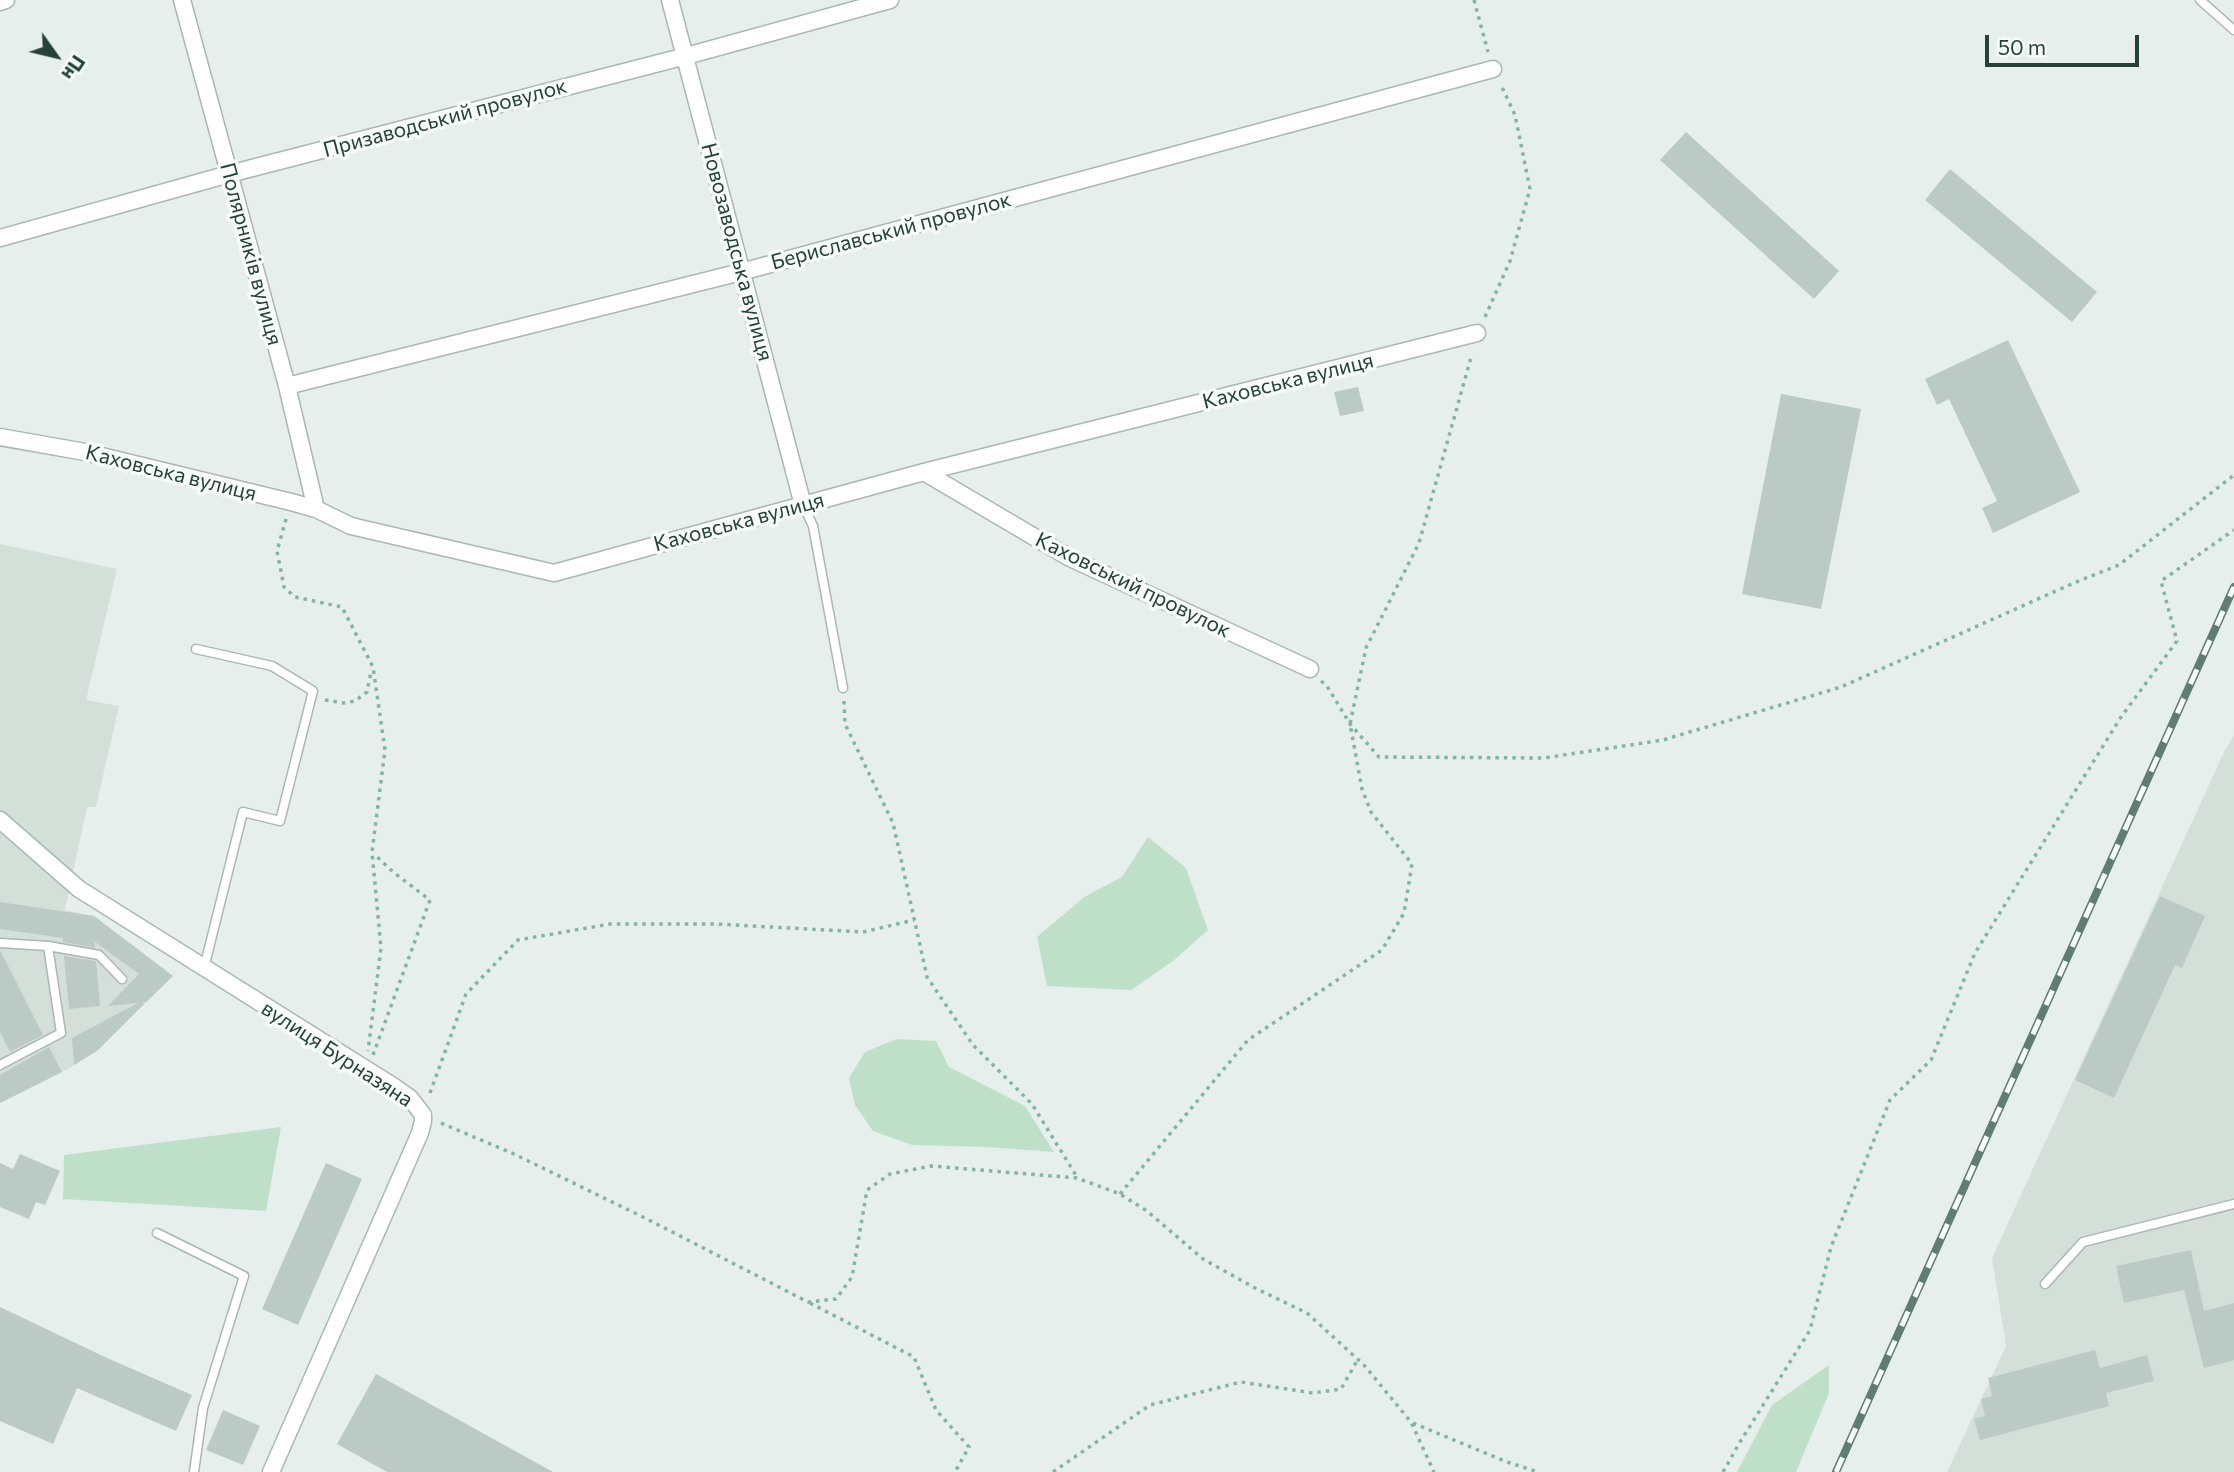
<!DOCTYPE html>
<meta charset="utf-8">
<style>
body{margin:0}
#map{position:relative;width:2234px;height:1472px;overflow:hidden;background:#e6efeb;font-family:Commissioner,sans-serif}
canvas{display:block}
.north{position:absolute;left:21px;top:21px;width:70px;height:70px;-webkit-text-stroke:5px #f7fbf9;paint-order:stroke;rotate:124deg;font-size:19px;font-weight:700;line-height:28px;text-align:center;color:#24423a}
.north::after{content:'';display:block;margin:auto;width:24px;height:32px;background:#24423a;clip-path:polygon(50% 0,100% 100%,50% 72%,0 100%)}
.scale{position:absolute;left:1985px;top:35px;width:154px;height:32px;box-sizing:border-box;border:4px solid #24423a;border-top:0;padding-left:9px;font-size:21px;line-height:24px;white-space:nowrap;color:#24423a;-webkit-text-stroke:5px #f7fbf9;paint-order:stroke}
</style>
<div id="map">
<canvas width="2234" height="1472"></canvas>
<div class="north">Пн</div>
<div class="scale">50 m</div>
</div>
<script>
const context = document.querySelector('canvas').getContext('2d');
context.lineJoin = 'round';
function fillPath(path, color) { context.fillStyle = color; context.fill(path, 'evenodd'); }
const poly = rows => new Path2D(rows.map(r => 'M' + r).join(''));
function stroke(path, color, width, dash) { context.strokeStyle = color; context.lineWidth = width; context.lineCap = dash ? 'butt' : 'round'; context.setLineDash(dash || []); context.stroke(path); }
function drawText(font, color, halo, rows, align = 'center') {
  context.font = font + ' Commissioner,sans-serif'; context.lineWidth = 7; context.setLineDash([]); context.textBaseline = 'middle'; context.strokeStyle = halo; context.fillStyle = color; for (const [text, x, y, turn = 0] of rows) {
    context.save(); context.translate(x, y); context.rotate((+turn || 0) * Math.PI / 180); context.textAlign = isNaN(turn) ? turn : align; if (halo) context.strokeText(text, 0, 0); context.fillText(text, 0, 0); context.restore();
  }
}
const built = poly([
 [0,544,117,569,86,700,119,706,96,807,87,807,65,910,94,916,173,976,98,1050,73,1066,0,1103],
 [2234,735,2234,1472,1947,1472,2006,1346,1992,1258,2224,752]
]);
const green = poly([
 [1148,837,1186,868,1208,930,1173,961,1131,990,1047,986,1037,937,1084,897,1122,877],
 [897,1039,936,1041,949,1067,1025,1106,1054,1152,987,1147,912,1145,873,1131,855,1105,849,1078,865,1052],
 [281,1127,266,1211,63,1199,64,1155],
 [1829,1365,1829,1393,1796,1472,1737,1472,1772,1405]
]);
const building = poly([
 [1686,132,1839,271,1814,299,1660,160],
 [1950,169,2097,292,2072,322,1925,200],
 [2008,340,2080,492,1993,533,1982,508,1997,501,1949,399,1937,405,1925,379],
 [1358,387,1364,411,1340,416,1334,392],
 [1781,394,1861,409,1821,609,1742,594],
 [2160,896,2205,916,2182,968,2175,965,2114,1098,2075,1080],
 [0,902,94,916,173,976,146,1002,142,1002,144,1004,98,1050,74,1065,72,1038,138,1003,108,1006,139,974,94,941,95,948,63,942,63,938,0,929],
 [0,950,43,1035,10,1052,0,1032],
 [64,956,96,961,100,1006,69,1009],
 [49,1047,62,1072,0,1103,0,1075],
 [20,1154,60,1171,45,1205,36,1202,29,1219,0,1207,0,1163,13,1169],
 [326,1163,362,1179,298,1325,262,1309],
 [2191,1250,2204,1311,2234,1303,2234,1360,2204,1368,2184,1290,2124,1303,2116,1266],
 [0,1307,107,1358,192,1395,176,1431,77,1388,53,1444,0,1421],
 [2095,1350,2100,1368,2147,1355,2154,1381,2106,1393,2109,1406,1980,1440,1974,1419,1985,1416,1981,1399,1992,1396,1988,1378],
 [376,1374,553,1472,387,1472,337,1444],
 [223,1410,260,1426,243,1465,206,1450]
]);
const path = poly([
 [1474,0,1488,52],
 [1485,317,1510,261,1530,189,1515,115,1501,85],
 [286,519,277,551,284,587,295,597,342,607,373,667,385,750,372,852,381,948,368,1051],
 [1321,681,1327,686,1350,724,1379,757,1544,758,1663,740,1841,687,2076,582,2119,565,2234,475],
 [325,700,344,703,355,701,367,692,371,672],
 [844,701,845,724,893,823,927,977,973,1045,1032,1104,1077,1177],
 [373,1055,430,900,393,872,374,854],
 [430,1093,466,994,518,940,610,924,716,924,863,932,914,920],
 [441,1123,514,1154,647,1219,808,1302,836,1299,852,1277,867,1190,890,1174,931,1166,1077,1178,1120,1194,1147,1211,1203,1259,1255,1288,1307,1313,1364,1365,1411,1422,1434,1472],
 [1120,1194,1248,1040,1382,950,1404,913,1412,864,1371,812,1362,789,1350,724,1366,648,1419,543,1472,354],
 [810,1303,914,1357,936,1410,969,1447,955,1472],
 [1413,1423,1507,1462,1538,1472],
 [1053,1472,1150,1405,1241,1382,1313,1393,1341,1389,1358,1359],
 [1723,1472,1740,1442,1810,1330,1831,1247,1890,1100,1931,1060,1975,953,2121,717,2177,641,2161,581,2234,530]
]);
const service = poly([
 [2200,0,2234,30],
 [803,505,813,526,843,688],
 [196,649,272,666,313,691,280,821,243,812,204,968],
 [0,943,48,946,61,1033,0,1065],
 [48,946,99,955,122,979],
 [157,1233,244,1276,203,1408,194,1472],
 [2045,1284,2083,1242,2234,1204]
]);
const minor = poly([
 [182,0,287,386,316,509],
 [670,0,803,505],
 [0,2,6,0],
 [0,238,229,174,686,56,890,0],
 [287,386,741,272,1493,69],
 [0,437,85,452,291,502,316,509,351,526,554,573,924,472,1477,333],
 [924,472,1070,558,1310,669],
 [0,820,79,889,393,1086,410,1098,423,1115,423,1121,420,1133,271,1472]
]);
const rail = poly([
 [1836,1472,2234,587]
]);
const streetNames = [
 ["Призаводський провулок",445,118,-15],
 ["Бериславський провулок",891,231,-15],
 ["Новозаводська вулиця",737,252,75],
 ["Полярників вулиця",251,254,75],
 ["Каховська вулиця",1288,381,-14],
 ["Каховська вулиця",171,473,14],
 ["Каховська вулиця",739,522,-15],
 ["Каховський провулок",1133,585,26],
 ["вулиця Бурназяна",337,1054,33]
];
fillPath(built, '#d4dfda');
fillPath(green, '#bfe0c8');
fillPath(building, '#bbcac4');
stroke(service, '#a8b8b2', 11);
stroke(minor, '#a8b8b2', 19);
stroke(path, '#86b3a5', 3.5, [3.5, 5]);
stroke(service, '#fff', 8);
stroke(minor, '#fff', 16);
stroke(rail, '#5f7d75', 8);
stroke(rail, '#f7fbf9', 5, [16]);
drawText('21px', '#24423a', '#f7fbf9', streetNames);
</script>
